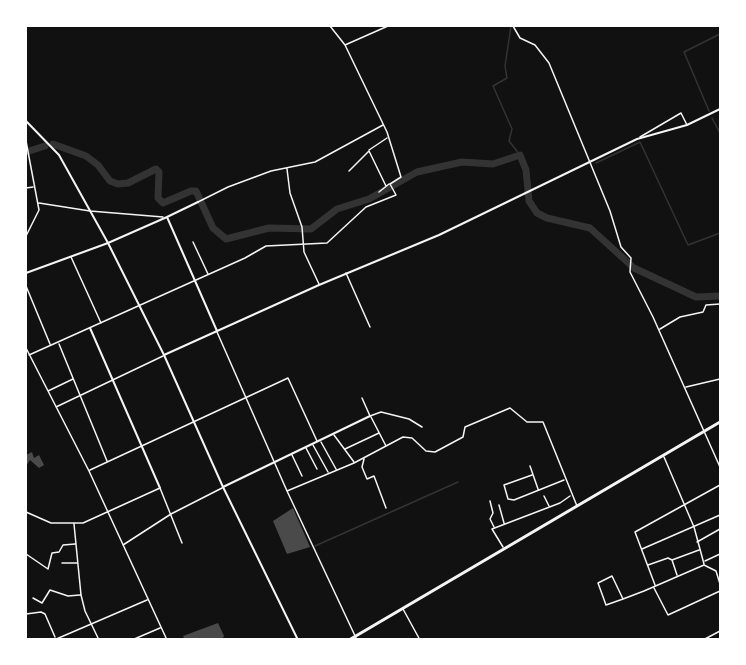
<!DOCTYPE html>
<style>
body{margin:0}
#map{position:relative;width:746px;height:665px;overflow:hidden;background:#111;font-family:"Work Sans",sans-serif}
canvas{display:block}
.frame{position:absolute;inset:0;border:27px solid #fff;pointer-events:none}
</style>
<div id="map">
<canvas width="746" height="665"></canvas>
<div class="frame"></div>
</div>
<script>
const context = document.querySelector('canvas').getContext('2d');
context.lineJoin = 'round';
const poly = rows => new Path2D(rows.map(r => 'M' + r).join(''));
function stroke(path, color, width, dash) { context.strokeStyle = color; context.lineWidth = width; context.lineCap = dash ? 'butt' : 'round'; context.setLineDash(dash || []); context.stroke(path); }
function fillPath(path, color) { context.fillStyle = color; context.fill(path, 'evenodd'); }
const stream = poly([
 [511,26,505,66,507,78,493,86,512,129,509,141,520,155],
 [709,111,684,52,720,34],
 [712,118,720,133],
 [596,163,640,142,688,245,720,233],
 [315,546,458,482]
]);
const river = poly([
 [53,144,86,156,98,165,110,181,118,184,128,183,156,169,159,172,158,198,163,203,191,191,196,191,213,228,226,239,269,228,311,229,337,209,369,199,417,172,462,162,493,164,520,155,526,170,529,201,537,213,547,218,590,228,634,268,696,297,720,296],
 [26,152,45,146]
]);
const building = poly([
 [32,452,34,458,39,455,44,465,39,468,30,460,26,466,26,455],
 [293,508,310,547,287,554,273,521],
 [218,623,224,636,222,640,185,640,183,636]
]);
const minor = poly([
 [513,26,520,38,535,45,549,63,610,211,621,247,631,258,630,272,653,317,720,467],
 [345,45,388,26],
 [640,137,681,113,687,125],
 [26,141,39,210,26,236],
 [369,150,387,138],
 [287,169,290,193,302,227,304,252,319,284],
 [349,171,369,151,386,186],
 [26,188,33,187],
 [379,192,389,184],
 [198,202,228,187,271,171,315,162,383,125],
 [39,203,90,211,163,217],
 [193,242,208,274],
 [71,257,101,323],
 [346,273,370,327],
 [26,286,50,344],
 [660,329,680,317,703,312,706,305,720,304],
 [217,332,287,491,357,640],
 [59,344,107,461],
 [26,348,89,471,167,640],
 [29,355,245,258,266,246,327,243,366,207,396,195,390,184,401,177,387,132,345,45,330,26],
 [686,387,720,379],
 [48,391,73,379],
 [362,398,370,416,381,412,409,419,422,427],
 [56,407,163,356],
 [371,417,386,446],
 [334,435,354,462],
 [321,442,336,469],
 [313,445,328,472],
 [306,448,317,469],
 [345,449,379,433],
 [292,455,302,476],
 [664,457,694,527,704,564],
 [364,459,362,467,367,479,374,476,386,508],
 [530,466,538,489],
 [90,470,288,378,317,441],
 [532,475,504,485,508,499,514,500,564,480],
 [287,491,354,463,403,437,412,438,426,451,435,452,463,437,465,427,510,408,527,422,543,422,577,506],
 [544,496,549,506],
 [490,501,493,513,490,519,494,527],
 [499,505,504,523],
 [26,512,51,523,83,523,160,488,182,543],
 [74,524,81,595,85,611,99,640],
 [697,542,720,529],
 [123,545,171,514,222,488],
 [503,547,492,529,560,503,570,496],
 [642,549,720,515],
 [26,554,48,569,52,553,59,552,63,545,75,544],
 [705,561,720,554],
 [62,563,77,563],
 [648,565,668,558,672,560],
 [677,575,672,560,699,550],
 [655,585,635,532,720,485],
 [654,588,668,615,720,591],
 [33,598,42,603,50,590,68,596,80,595],
 [623,599,612,576,598,583,606,605,623,599,644,591,704,565,716,571,720,584],
 [403,609,420,640],
 [26,614,41,612,45,614,55,637],
 [54,640,147,600],
 [132,640,160,628],
 [703,640,720,631]
]);
const tertiary = poly([
 [167,217,198,202],
 [26,273,108,243,167,217,217,331],
 [90,328,160,488],
 [164,355,319,285,439,235,637,139,687,125,720,109],
 [223,487,370,416]
]);
const primary = poly([
 [26,121,59,155,108,243,164,355,223,487,298,640]
]);
const trunk = poly([
 [349,640,720,422]
]);
stroke(stream, '#333', 1.5);
stroke(river, '#333', 7);
fillPath(building, '#4a4a4a');
stroke(minor, '#f5f5f5', 1.5);
stroke(tertiary, '#f5f5f5', 2);
stroke(primary, '#f5f5f5', 2);
stroke(trunk, '#f5f5f5', 3);
</script>
